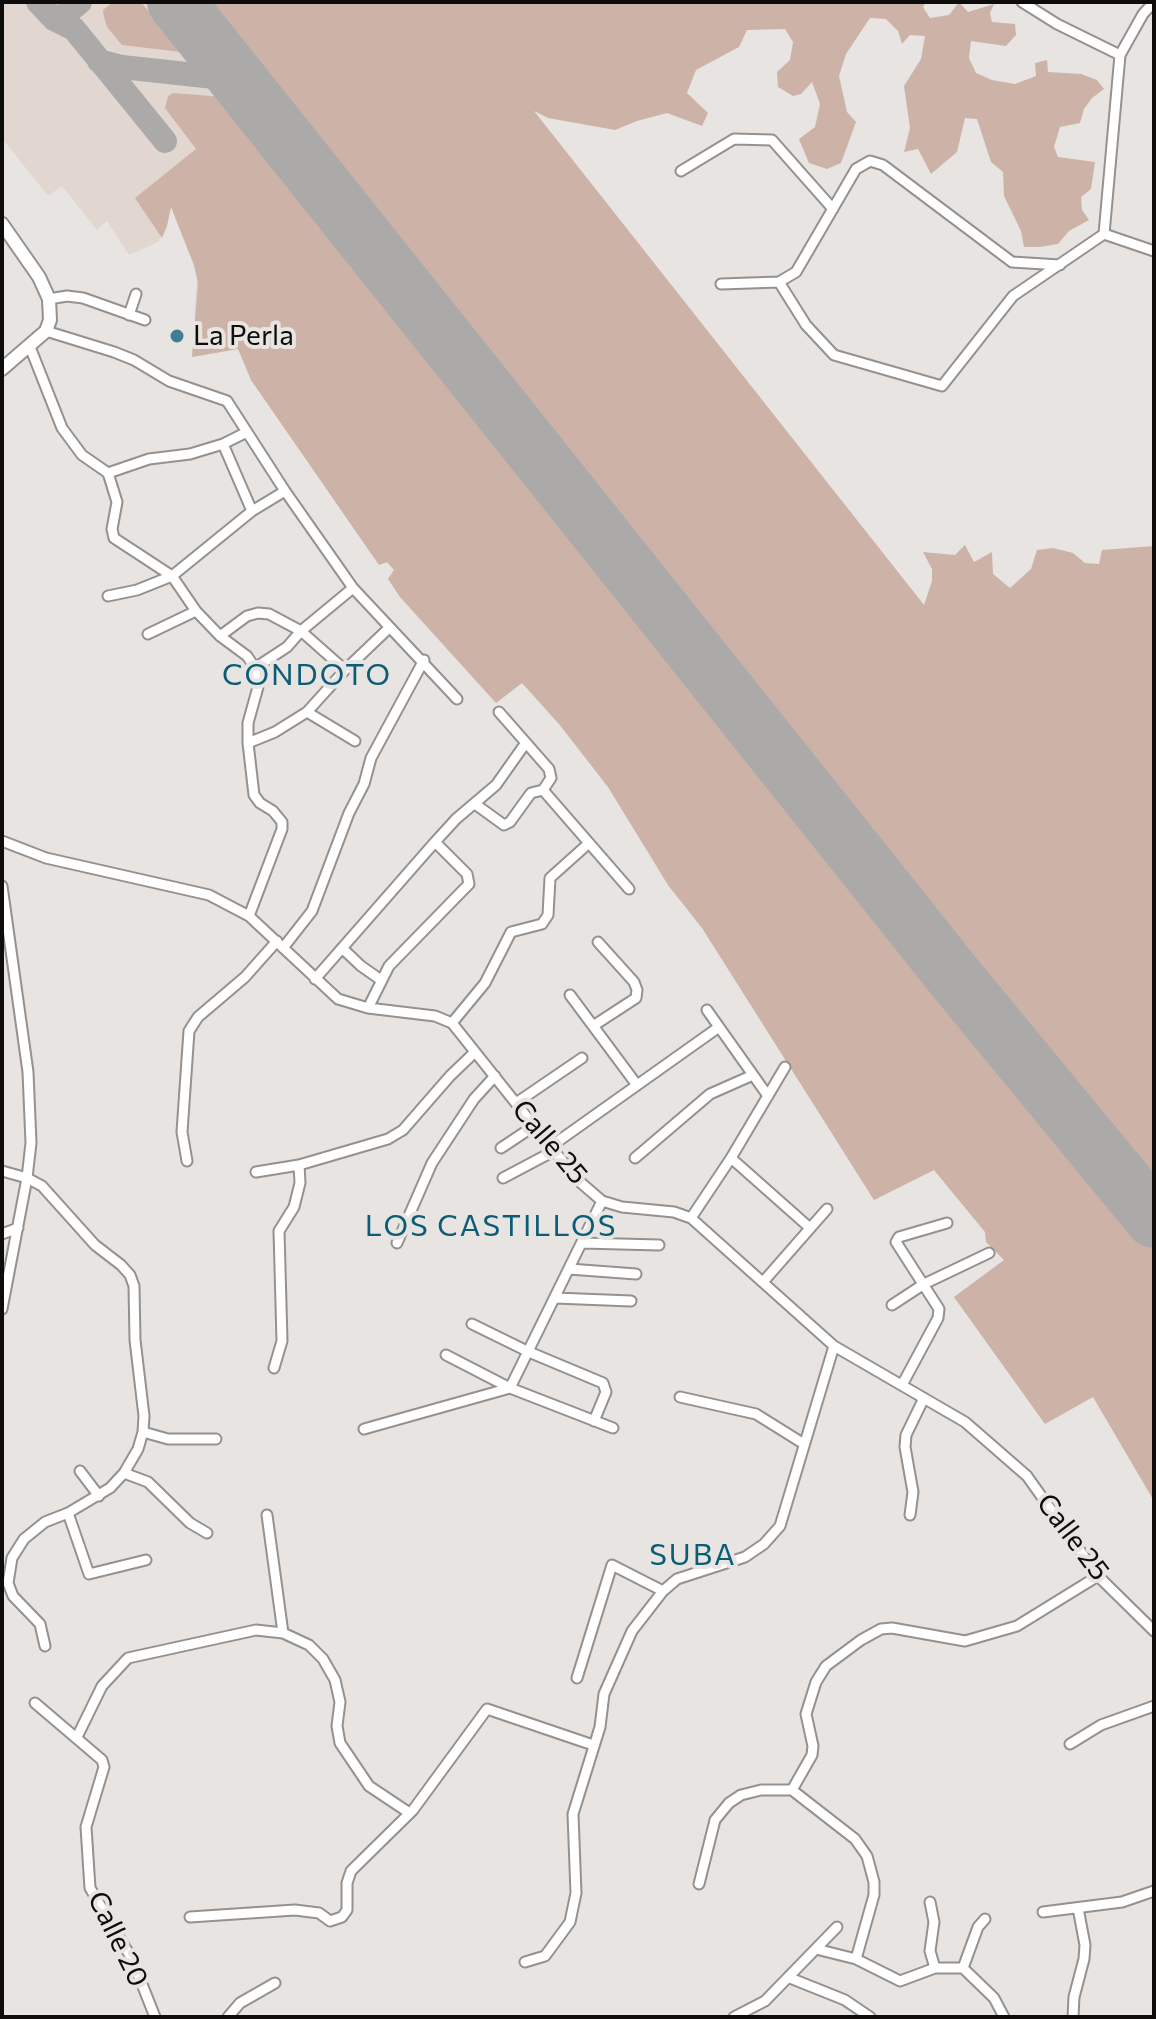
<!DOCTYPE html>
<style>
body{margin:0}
#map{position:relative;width:1156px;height:2019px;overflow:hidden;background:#e7e4e2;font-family:Commissioner,sans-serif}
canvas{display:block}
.frame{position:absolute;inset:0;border:4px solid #0d0c0b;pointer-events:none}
</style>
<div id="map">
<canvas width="1156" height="2019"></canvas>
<div class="frame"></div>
</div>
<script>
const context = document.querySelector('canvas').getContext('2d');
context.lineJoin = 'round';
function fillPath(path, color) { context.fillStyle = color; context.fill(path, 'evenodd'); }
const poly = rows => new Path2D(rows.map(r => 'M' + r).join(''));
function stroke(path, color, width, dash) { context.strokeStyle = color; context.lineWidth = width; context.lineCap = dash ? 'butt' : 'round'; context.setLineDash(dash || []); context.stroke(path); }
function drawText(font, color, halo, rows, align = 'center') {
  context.font = font + ' Commissioner,sans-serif'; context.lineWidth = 8; context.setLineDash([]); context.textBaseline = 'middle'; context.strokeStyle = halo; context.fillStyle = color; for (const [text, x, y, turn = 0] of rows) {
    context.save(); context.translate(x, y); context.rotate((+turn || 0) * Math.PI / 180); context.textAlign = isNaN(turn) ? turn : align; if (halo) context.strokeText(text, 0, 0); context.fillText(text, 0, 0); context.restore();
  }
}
const built = poly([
 [2,2,448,2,1154,896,1154,1501,1093,1397,1045,1424,954,1297,1004,1260,986,1242,985,1232,934,1170,874,1200,702,928,668,885,608,787,559,724,522,683,496,703,400,597,388,579,394,570,387,562,379,565,251,380,238,349,192,357,197,274,171,207,167,226,158,242,129,255,107,221,97,230,62,186,48,196,5,142,2,144]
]);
const green = poly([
 [113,2,141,2,181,52,122,45,107,27,104,17,103,10],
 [207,2,926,2,923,7,930,18,949,15,959,2,968,12,994,4,990,13,992,22,1015,24,1016,35,1006,46,971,41,969,58,976,73,992,80,1015,84,1036,76,1035,63,1047,60,1048,72,1081,74,1097,80,1104,89,1092,98,1084,109,1080,123,1060,127,1054,147,1058,157,1095,162,1091,189,1081,197,1082,210,1089,220,1069,231,1058,244,1040,247,1024,247,1021,231,1004,196,1003,172,991,162,977,119,965,118,957,152,931,174,918,149,904,152,910,128,904,86,921,59,925,36,910,35,902,44,898,31,886,19,870,18,846,54,839,76,847,112,856,122,841,163,827,169,809,163,799,139,815,127,820,104,812,82,801,94,793,96,778,87,777,72,790,60,793,42,785,29,747,30,739,47,696,70,687,93,708,113,702,126,667,113,637,121,615,130,548,118,534,111,924,605,932,581,932,569,923,552,955,555,965,545,974,562,992,552,993,574,1010,588,1031,569,1037,550,1053,548,1073,553,1085,563,1099,564,1102,550,1154,546,1154,1179],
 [173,93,224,97,1154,1246,1154,1501,1093,1397,1045,1424,954,1297,1004,1260,986,1242,985,1232,934,1170,874,1200,702,928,668,885,608,787,559,724,522,683,496,703,400,597,388,579,394,570,387,562,379,565,251,380,238,349,192,357,198,283,194,265,171,207,167,226,162,238,135,198,196,149,165,108,168,96]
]);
const taxiway = poly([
 [38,2,54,19,74,29,165,141],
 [54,19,62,17,80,2],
 [99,61,122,67,223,78,235,82,248,92],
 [194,75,203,70,209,60,206,40]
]);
const runway = poly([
 [176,2,957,980,1154,1219]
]);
const minor = poly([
 [1022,2,1057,24,1120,55],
 [681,171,734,139,772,140,833,209],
 [1104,234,1154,251],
 [779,282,806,325,834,355,942,386,1013,296,1104,234,1120,55,1143,14,1154,2],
 [721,284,779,282,796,272,856,169,870,161,883,165,1012,262,1060,265],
 [49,299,67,296,83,298,145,320],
 [129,315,136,294],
 [46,331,114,352,134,360,169,381,227,401,285,491,353,588,457,699],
 [30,347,62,428,82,455,108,473],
 [223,444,252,511],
 [108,473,117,502,112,529,114,538,172,576,196,611,220,636,247,656,255,668,258,687,248,723,248,743,254,795,260,803,273,811,282,822,282,829,249,916],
 [108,473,149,459,190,454,223,444,247,432],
 [108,596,137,590,172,576,252,511,285,491],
 [148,634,196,611],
 [220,636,247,616,258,613,269,614,301,631,345,670],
 [255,668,287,647,301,631,353,588],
 [307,712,355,741],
 [248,743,275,732,307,712,345,670,389,628],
 [543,790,629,889],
 [475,804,504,825,510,822,531,793,543,790,551,778,549,769,499,712],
 [2,841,46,858,209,895,249,916,338,999,368,1008,435,1016,452,1023,554,1151,580,1182,602,1201,622,1207,674,1212,691,1218,834,1346,965,1422,1027,1476,1098,1576,1154,1631],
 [2,886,28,1072,31,1143,27,1178,2,1309],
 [283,948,312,911,349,813,364,784,371,758,424,660],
 [342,948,361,966,381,980],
 [315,979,435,842,456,819,496,785,525,744],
 [570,995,637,1085],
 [368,1008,389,966,469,884,467,874,435,842],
 [707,1010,768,1096],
 [452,1023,485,983,511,932,542,924,548,915,550,878,589,843],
 [593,1026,636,998,637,990,634,982,598,942],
 [516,1103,582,1058],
 [550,1147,719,1027],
 [501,1148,534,1126],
 [635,1158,710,1094,753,1075],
 [731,1158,810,1228],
 [187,1161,182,1132,189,1031,198,1017,245,977,277,941],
 [2,1171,27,1178,42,1186,95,1245,121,1265,130,1275,134,1286,135,1340,144,1416,143,1432,138,1449,124,1473,110,1488,68,1513,45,1522,24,1539,12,1558,8,1583,13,1596,40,1624,45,1646],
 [256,1172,299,1165,388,1139,403,1130,450,1076,475,1052],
 [503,1178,554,1151],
 [691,1218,731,1158,785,1067],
 [2,1234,18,1228],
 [397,1243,432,1163,474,1099,495,1076],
 [582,1243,659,1245],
 [569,1269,636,1274],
 [763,1282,827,1209],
 [555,1298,631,1301],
 [892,1305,924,1284,989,1253],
 [472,1324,529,1352,603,1383,606,1392,594,1421],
 [446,1355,510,1388,613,1428],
 [274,1368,282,1341,279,1231,294,1207,300,1183,299,1165],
 [902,1385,938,1318,939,1309,896,1242,899,1237,947,1223],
 [680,1397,756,1414,804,1444],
 [364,1429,510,1388,602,1201],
 [143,1432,168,1439,216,1439],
 [80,1471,99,1496],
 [124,1473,148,1482,190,1523,207,1533],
 [68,1513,89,1574,146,1560],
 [267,1515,283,1633],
 [910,1515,913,1492,905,1447,906,1435,924,1398],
 [577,1678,612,1565,663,1591],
 [35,1703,102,1760,104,1767,86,1827,90,1888,132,1959,155,2017],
 [77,1737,102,1686,128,1658,256,1630,283,1633,309,1645,323,1659,335,1680,340,1702,337,1726,340,1743,369,1786,408,1812],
 [1070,1744,1101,1725,1154,1706],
 [792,1790,855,1839,867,1856,874,1882,874,1895,856,1959],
 [699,1884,715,1820,729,1803,741,1795,761,1790,792,1790,812,1755,813,1746,806,1714,816,1682,826,1666,861,1640,881,1629,892,1628,965,1641,1017,1626,1098,1576],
 [930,1902,934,1922,930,1951,935,1968],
 [1043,1912,1122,1902,1154,1891],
 [190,1917,295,1910,319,1913,330,1921,342,1917,347,1910,347,1883,351,1871,413,1810,487,1709,593,1745],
 [816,1949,856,1959,900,1981,935,1968,963,1968,994,1998,1004,2017],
 [525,1962,545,1956,570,1922,576,1893,573,1814,600,1727,604,1694,632,1631,663,1591,677,1579,745,1557,764,1544,780,1526,834,1346],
 [963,1968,978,1927,985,1919],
 [790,1978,845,2000,870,2017],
 [228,2017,240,2003,275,1983],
 [734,2017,765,2001,837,1927],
 [1073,2017,1074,1997,1084,1959,1085,1945,1078,1908]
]);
const major = poly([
 [2,224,39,277,49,299,50,320,46,331,2,369]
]);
const markers = [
 [177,336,8,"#3f7d93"]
];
const poiNames = [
 ["La Perla",193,336]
];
const streetNames = [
 ["Calle 25",550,1142,50],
 ["Calle 25",1073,1537,53],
 ["Calle 20",118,1939,64]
];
const neighbourhoodNames = [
 ["CONDOTO",307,675],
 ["LOS CASTILLOS",491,1226],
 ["SUBA",693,1555]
];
fillPath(built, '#e2d6d1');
fillPath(green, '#cdb3a7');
stroke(taxiway, '#acaaa8', 24);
stroke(runway, '#acaaa8', 58);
stroke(minor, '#94918f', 13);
stroke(major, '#94918f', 16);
stroke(minor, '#fff', 9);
stroke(major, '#fff', 12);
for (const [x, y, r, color] of markers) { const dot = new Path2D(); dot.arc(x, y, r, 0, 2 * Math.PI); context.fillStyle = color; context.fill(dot); stroke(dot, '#e7e4e2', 3); }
drawText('28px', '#0d0c0b', '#e7e4e2', poiNames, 'left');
drawText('28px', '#0d0c0b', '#e7e4e2', streetNames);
context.letterSpacing = '2px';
drawText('30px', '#0b5d75', '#e7e4e2', neighbourhoodNames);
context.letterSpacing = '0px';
</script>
